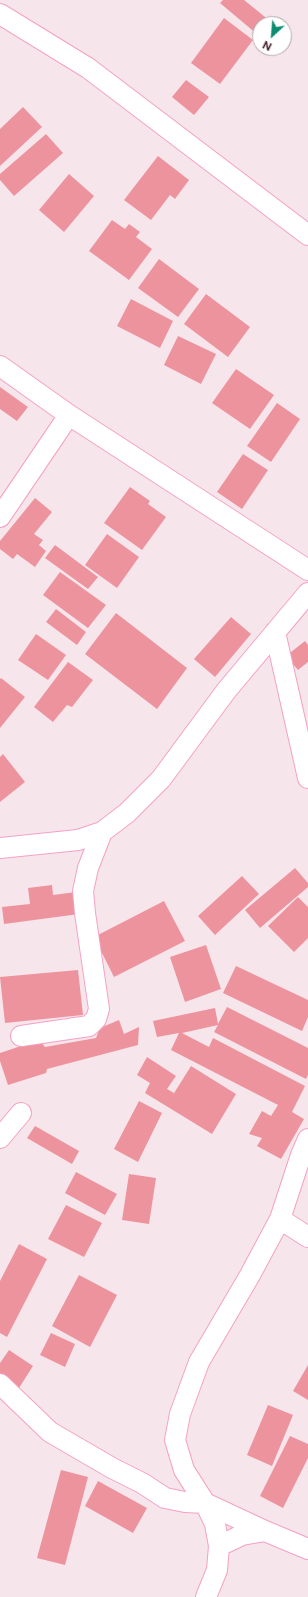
<!DOCTYPE html>
<style>
body{margin:0}
#map{position:relative;width:308px;height:1597px;overflow:hidden;background:#f7e5ec;font-family:"Public Sans",sans-serif}
canvas{display:block}
.north{position:absolute;left:252px;top:16px;width:40px;height:40px;box-sizing:border-box;background:#fff;border:1px solid #b3a6ac;border-radius:50%;rotate:206deg;font-size:11px;font-weight:700;line-height:16px;text-align:center;color:#41202f}
.north::after{content:'';display:block;margin:auto;width:14px;height:18px;background:#0c8c71;clip-path:polygon(50% 0,100% 100%,50% 72%,0 100%)}
</style>
<div id="map">
<canvas width="308" height="1597"></canvas>
<div class="north">N</div>
</div>
<script>
const context = document.querySelector('canvas').getContext('2d');
context.lineJoin = 'round';
function fillPath(path, color) { context.fillStyle = color; context.fill(path, 'evenodd'); }
const poly = rows => new Path2D(rows.map(r => 'M' + r).join(''));
function stroke(path, color, width, dash) { context.strokeStyle = color; context.lineWidth = width; context.lineCap = dash ? 'butt' : 'round'; context.setLineDash(dash || []); context.stroke(path); }
const building = poly([
 [223,0,244,0,270,21,267,24,260,24,260,33,258,35,220,3],
 [224,18,253,40,220,84,191,63],
 [186,80,209,97,194,115,172,97],
 [23,107,42,127,0,166,0,129],
 [46,134,63,153,14,196,0,180,0,174],
 [158,156,189,180,175,199,170,195,151,220,124,200],
 [69,174,94,196,64,232,39,210],
 [112,220,125,229,129,224,140,232,136,237,152,249,129,280,89,251],
 [159,259,199,289,178,317,138,288],
 [206,294,250,327,228,357,184,324],
 [131,299,173,321,160,348,117,326],
 [178,336,216,354,201,384,164,365],
 [236,369,274,395,250,429,212,403],
 [0,387,28,407,17,421,0,409],
 [277,403,300,419,271,462,247,446],
 [243,454,268,470,242,509,217,492],
 [130,487,150,501,148,504,166,517,142,550,104,523],
 [35,498,52,512,34,534,43,540,39,545,46,551,35,567,17,554,13,559,0,549,0,541],
 [107,534,139,557,117,588,85,565],
 [55,545,98,577,88,589,45,558],
 [60,572,106,605,88,628,43,595],
 [56,609,86,632,77,645,46,622],
 [116,613,187,668,157,709,85,654],
 [231,617,251,634,215,677,194,659],
 [36,634,66,655,48,680,18,660],
 [305,641,308,645,308,662,298,670,286,656],
 [68,662,93,680,72,707,67,705,53,722,34,707],
 [1,678,25,697,0,728,0,679],
 [3,754,25,782,0,802,0,757],
 [295,868,308,883,308,887,260,928,245,910],
 [242,876,259,894,215,935,198,916],
 [52,885,53,895,76,892,79,914,4,924,2,907,30,904,28,888],
 [298,897,308,907,308,938,294,952,268,926],
 [164,901,185,941,114,977,94,937],
 [206,945,221,989,185,1002,170,957],
 [236,966,308,1000,308,1017,302,1031,223,993],
 [78,970,83,1015,5,1023,0,977],
 [227,1007,308,1048,308,1075,306,1079,214,1032,218,1025,182,1033,209,1047,213,1038,305,1086,292,1112,304,1119,281,1159,257,1146,262,1138,249,1134,262,1111,271,1116,278,1105,171,1050,179,1033,157,1037,153,1021,215,1008,218,1024],
 [119,1020,124,1034,139,1027,138,1045,47,1069,46,1073,8,1085,0,1061,0,1053,39,1040,45,1047,96,1038,100,1028],
 [147,1057,176,1076,167,1089,174,1093,171,1098,191,1066,236,1094,212,1134,145,1093,150,1083,137,1075],
 [139,1101,162,1113,138,1162,114,1149],
 [35,1126,79,1151,72,1164,27,1138],
 [76,1172,117,1194,105,1215,65,1193],
 [129,1174,156,1178,149,1224,122,1220],
 [66,1205,102,1223,84,1257,48,1239],
 [19,1244,47,1259,7,1337,0,1333,0,1281],
 [79,1275,117,1295,90,1347,52,1326],
 [51,1333,75,1344,65,1367,40,1355],
 [9,1350,33,1366,19,1388,0,1375,0,1363],
 [308,1365,308,1400,293,1391],
 [268,1405,293,1415,272,1466,247,1455],
 [290,1436,308,1444,308,1458,283,1508,260,1496],
 [61,1470,88,1477,65,1565,37,1558],
 [98,1481,147,1508,133,1533,85,1506]
]);
const street = poly([
 [0,14,88,68,308,235],
 [0,366,69,415,308,570],
 [0,517,69,415],
 [275,632,308,778],
 [0,848,78,840,102,832,127,813,161,779,226,691,308,593],
 [21,1036,89,1026,96,1019,99,1009,85,913,83,891,88,868,102,832],
 [0,1138,21,1113],
 [280,1219,308,1237],
 [0,1384,50,1432,112,1468,142,1483,165,1498,185,1502,205,1503,265,1531,308,1549],
 [219,1546,242,1535,265,1531],
 [206,1597,217,1570,219,1546,215,1524,205,1503,184,1470,175,1440,180,1414,199,1362,250,1275,280,1219,301,1155,308,1139]
]);
fillPath(building, '#ed939d');
stroke(street, '#f5a1c5', 22);
stroke(street, '#fff', 20);
</script>
